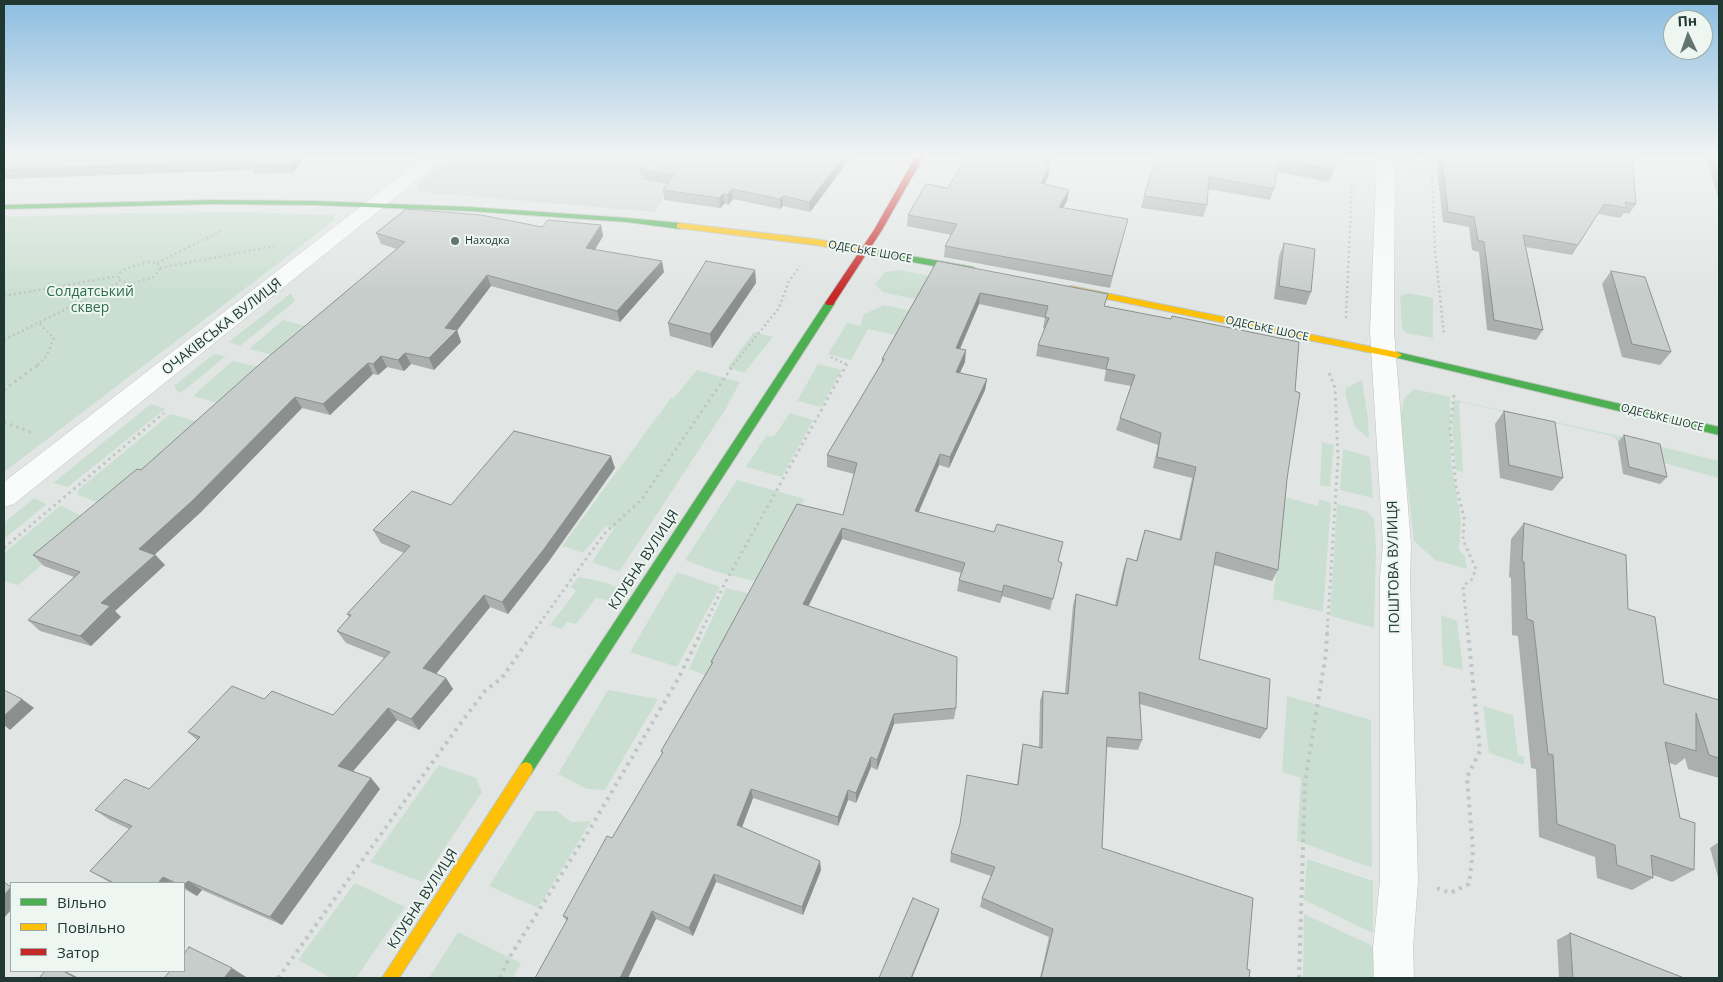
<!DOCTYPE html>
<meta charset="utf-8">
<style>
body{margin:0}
#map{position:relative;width:1723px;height:982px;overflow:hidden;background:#e1e6e4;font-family:"Open Sans",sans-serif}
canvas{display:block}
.frame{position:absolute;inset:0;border:5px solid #203732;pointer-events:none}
.legend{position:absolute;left:10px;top:882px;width:175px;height:90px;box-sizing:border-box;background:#eef6f2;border:1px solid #9caaa5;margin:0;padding:6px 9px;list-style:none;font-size:15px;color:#203732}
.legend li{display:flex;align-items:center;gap:10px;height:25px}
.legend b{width:25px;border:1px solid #9caaa5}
.north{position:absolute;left:1663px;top:10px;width:50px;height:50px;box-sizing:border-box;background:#eef6f2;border:1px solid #9caaa5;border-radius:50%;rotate:357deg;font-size:14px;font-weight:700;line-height:20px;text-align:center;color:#203732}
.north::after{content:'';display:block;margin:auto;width:18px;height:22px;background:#647470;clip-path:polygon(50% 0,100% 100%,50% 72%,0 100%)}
</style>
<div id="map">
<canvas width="1723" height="982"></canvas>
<div class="frame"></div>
<ul class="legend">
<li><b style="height:6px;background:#4caf50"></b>Вільно</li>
<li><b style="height:6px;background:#ffc107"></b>Повільно</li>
<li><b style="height:6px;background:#c62828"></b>Затор</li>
</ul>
<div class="north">Пн</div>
</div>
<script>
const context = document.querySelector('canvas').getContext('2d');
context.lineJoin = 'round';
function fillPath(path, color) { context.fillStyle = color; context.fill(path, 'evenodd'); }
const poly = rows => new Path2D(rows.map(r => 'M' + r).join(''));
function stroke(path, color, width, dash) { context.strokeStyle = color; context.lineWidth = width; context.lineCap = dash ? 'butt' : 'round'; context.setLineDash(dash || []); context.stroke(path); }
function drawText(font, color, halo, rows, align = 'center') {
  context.font = font + ' "Open Sans",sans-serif'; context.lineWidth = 4; context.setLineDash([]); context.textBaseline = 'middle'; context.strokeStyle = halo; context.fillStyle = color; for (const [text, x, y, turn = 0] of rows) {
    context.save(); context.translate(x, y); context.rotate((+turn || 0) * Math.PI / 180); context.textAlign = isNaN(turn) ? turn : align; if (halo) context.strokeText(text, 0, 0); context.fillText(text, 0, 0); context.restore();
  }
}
const built = poly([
 [450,156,703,156,670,188,654,212,419,192,418,185,425,177]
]);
const green = poly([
 [1400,158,1427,163,1427,173,1399,168],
 [250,212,329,215,333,215,335,220,4,472,4,217,124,213],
 [899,270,931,276,919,300,883,292,875,284,885,272],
 [291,293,295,301,240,346,229,342],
 [1408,293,1433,298,1433,338,1406,333,1402,328,1400,296],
 [884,305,912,311,899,336,868,329,851,360,828,354,847,323,860,326,864,314],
 [283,320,317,329,284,358,249,349],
 [754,332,773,337,744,373,728,367],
 [214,354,226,356,181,393,177,391,174,386],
 [232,361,269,369,228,406,193,396],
 [818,364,842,370,821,407,797,401],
 [697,370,740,382,725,410,619,572,592,562,614,528,606,526,583,553,562,546,671,398,674,398],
 [1362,380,1368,419,1369,439,1355,427,1345,394,1346,388],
 [1414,389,1450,397,1451,462,1461,520,1459,550,1465,556,1467,569,1435,560,1414,541,1400,421,1404,398],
 [1455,400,1619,436,1719,461,1719,478,1656,461,1654,450,1618,442,1614,437,1604,434,1461,402,1459,404,1463,472,1456,471,1452,426,1453,407],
 [151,404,165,409,68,487,53,483],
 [790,413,813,420,782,477,746,467,766,436,774,436],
 [170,414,207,424,110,507,78,495,78,490],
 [1322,442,1334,445,1330,487,1320,485],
 [1343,449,1370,457,1373,498,1340,490],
 [737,480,805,499,758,582,717,572,685,560],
 [1285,497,1318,506,1319,499,1331,503,1323,612,1273,599],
 [34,498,47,504,4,539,4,523],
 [1337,504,1366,511,1374,518,1376,548,1374,628,1330,616],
 [61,505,93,522,18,585,4,581,4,553],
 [677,572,720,587,677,667,630,652],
 [579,577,604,582,618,588,610,601,596,598,576,624,567,622,562,629,550,625,576,591,570,587],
 [726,588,752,594,707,676,689,669],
 [1441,615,1457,621,1463,670,1443,665],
 [608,690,658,699,605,790,587,789,558,774],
 [1287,696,1371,720,1372,868,1297,841,1301,778,1282,772],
 [1483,706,1513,715,1518,755,1524,757,1524,765,1489,753],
 [439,765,476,778,482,792,422,882,370,862],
 [536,811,557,811,571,822,591,821,538,908,489,886],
 [1307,859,1373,881,1373,933,1304,900],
 [355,883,405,907,356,978,331,978,298,960],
 [1304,914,1373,946,1373,978,1303,978],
 [458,932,521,963,513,978,429,978]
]);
const pathFar2 = poly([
 [1431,156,1435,249,1444,335],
 [148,262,157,263,159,266,159,271,153,277,132,284,118,280,120,273,127,268,148,262],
 [157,263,223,230],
 [160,268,274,246],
 [4,296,118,276],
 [1346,318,1352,184],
 [4,340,120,282],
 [831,357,848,365],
 [38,365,47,355,54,338,39,323],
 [733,365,779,308,789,281,800,266]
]);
const pathFar1 = poly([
 [4,390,39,364],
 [1454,395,1450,428,1456,486,1464,518,1463,540,1476,569,1472,579,1463,586,1468,634],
 [4,422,33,433],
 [4,548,164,413],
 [532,634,604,534,642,499,734,364],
 [700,634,725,583,847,364],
 [1327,634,1338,458,1335,388,1328,370]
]);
const path = poly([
 [1437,888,1450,893,1469,884,1473,851,1467,777,1480,751,1468,633],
 [278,978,457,728,485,691,502,678,533,633],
 [500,978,509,958,590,829,678,679,701,633],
 [1299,978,1305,781,1326,653,1327,633]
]);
const street = poly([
 [426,156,447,156,14,504,4,507,4,482,426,156],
 [1377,156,1395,156,1394,331,1411,545,1410,577,1418,881,1413,948,1414,978,1374,978,1373,948,1380,881,1380,577,1383,545,1370,331,1377,156]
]);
const fast = poly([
 [212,200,314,201,470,207,627,218,680,223,684,226,680,229,627,222,470,211,314,205,212,204,4,209,4,205,212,200],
 [860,247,973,267,977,270,973,273,857,252,857,248,860,247],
 [830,300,835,303,531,774,526,776,521,774,519,769,521,764,825,303,830,300],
 [1397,352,1719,427,1719,435,1394,357,1392,355,1394,353,1397,352]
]);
const slow = poly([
 [680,223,815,239,860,247,864,250,860,253,815,245,677,228,677,224,680,223],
 [1071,286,1397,352,1402,355,1397,358,1068,291,1068,287,1071,286],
 [526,762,531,764,533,769,531,774,399,978,382,978,521,764,526,762]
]);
const jam = poly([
 [916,156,924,156,882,230,833,305,827,305,825,303,874,230,916,156]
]);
const wall = poly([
 [4,156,305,156,293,173,254,174,252,170,4,179],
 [852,156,810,212,783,206,780,209,733,199,728,205,725,203,720,208,664,200,663,190,667,184,642,179,640,169],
 [1050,156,1048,177,1045,184,1069,190,1067,201,1063,208,1125,230,1110,288,944,257,945,246,951,235,907,226,908,215,948,188],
 [1157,156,1336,156,1334,170,1329,182,1277,172,1274,189,1270,200,1208,189,1207,205,1203,217,1141,208,1144,196],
 [1438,156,1623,156,1636,204,1629,214,1624,213,1620,218,1598,214,1572,255,1526,247,1543,330,1536,340,1487,330,1479,252,1472,250,1469,227,1443,222,1437,170],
 [1706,156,1719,156,1719,201],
 [601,225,603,236,595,250,664,272,620,322,491,286,457,330,461,342,434,370,411,364,404,371,387,367,378,375,373,374,330,415,302,408,201,512,155,554,165,565,115,611,121,617,91,646,40,631,28,620,74,577,44,566,33,555,141,470,397,249,381,244,376,233],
 [1284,243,1311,292,1306,305,1274,299,1279,256],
 [937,261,1105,306,1287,479,1278,570,1272,581,1214,565,1199,659,1267,729,1260,739,1140,704,1142,740,1138,750,1106,747,1102,848,1247,969,1249,978,1040,978,1049,937,980,907,982,898,991,876,950,862,951,853,1017,785,1021,754,1023,744,1039,747,1040,701,1043,691,1065,693,1073,605,1076,594,1115,605,1123,570,1127,558,1136,561,1141,542,1145,530,1179,540,1192,478,1153,468,1158,445,1116,430,1131,386,1104,381,1106,370,1036,356,1038,345,1045,329,1043,328,1045,318,979,304,960,349,965,362,960,373,987,379,985,390,949,468,939,465,919,512,1062,563,1050,610,1002,596,1000,603,957,591,959,580,961,573,842,539,808,606,956,708,954,719,894,724,877,770,871,767,856,803,848,800,838,826,753,798,742,828,821,870,803,915,716,882,693,936,656,919,628,978,535,978,567,921,563,916,612,838,662,754,661,751,712,664,711,662,843,515,854,474,827,467,827,455,882,363,882,359],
 [755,270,756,283,712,348,670,336,668,323],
 [1611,271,1671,352,1660,365,1622,357,1602,284],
 [1504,411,1563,478,1552,491,1500,478,1495,424],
 [1624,435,1667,477,1660,484,1623,474,1618,442],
 [615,468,549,561,508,614,490,607,436,674,446,678,453,689,419,730,397,720,353,771,371,778,380,789,282,925,202,890,197,896,184,889,184,883,111,883,90,871,129,829,110,820,95,810,149,789,197,740,188,732,264,699,333,715,384,658,346,643,337,631,349,617,347,614,404,553,381,543,373,530,451,505],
 [1524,523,1628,609,1664,684,1719,700,1719,778,1688,769,1685,758,1676,765,1669,763,1680,818,1694,870,1672,882,1653,875,1653,878,1632,890,1597,878,1595,857,1539,837,1536,769,1531,768,1518,636,1512,635,1511,578,1509,577,1511,539],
 [1719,842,1719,881,1710,848],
 [1570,933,1684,978,1559,978,1557,940]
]);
const shadedWall = poly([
 [295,156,305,156,293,173,289,164],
 [844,156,852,156,810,212,809,202],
 [1050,156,1049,167,1046,165],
 [1050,166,1048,177,1040,194,1041,183],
 [732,189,733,199,728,205,727,195],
 [1069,190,1067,201,1057,218,1059,207],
 [724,193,725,203,720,208,719,198],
 [783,196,783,206,780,209,780,199],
 [601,225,603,236,589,259,586,248],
 [662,261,664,272,620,322,617,311],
 [755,270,756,283,712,348,710,334],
 [487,275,491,286,456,332,457,330,461,342,434,370,429,358,445,328],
 [980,293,979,304,955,360,956,348],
 [966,350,965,362,955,383,956,372],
 [405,353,411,364,404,371,398,360],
 [381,356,387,367,378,375,373,364],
 [368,363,373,374,330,415,323,404],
 [987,379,985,390,949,468,950,457],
 [295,397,302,408,201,512,149,560,139,549],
 [940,454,939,465,914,522,915,511],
 [611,456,615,468,549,561,508,614,502,602],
 [842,528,842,539,804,615,803,604],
 [155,555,165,565,115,611,121,617,91,646,80,636,101,603],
 [1004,585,1002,596,1000,603,1002,592],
 [484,595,490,607,431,680,423,668],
 [446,678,453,689,419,730,411,719],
 [22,699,34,708,10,730,4,725,4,716],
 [388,708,397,720,348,777,338,766],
 [894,714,894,724,877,770,877,760],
 [871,757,871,767,856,803,856,793],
 [371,778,380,789,282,925,270,917],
 [751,789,753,798,739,834,737,825],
 [848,790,848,800,838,826,838,817],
 [820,861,821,870,803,915,802,907],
 [714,874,716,882,693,936,689,928],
 [163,877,173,883,158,883],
 [188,881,202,890,197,896,184,887,184,885],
 [11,887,11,910,4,918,4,895],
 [939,909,938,914,912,978,911,978],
 [652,911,656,919,628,978,620,978],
 [232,968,246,977,245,978,224,978],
 [63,971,65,971,79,978,76,978]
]);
const building = poly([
 [4,156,295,156,289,164,250,165,253,161,4,170,4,156],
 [652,156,844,156,809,202,783,196,780,199,732,189,727,195,724,193,719,198,663,190,674,175,640,169,652,156],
 [967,156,1050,156,1046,165,1050,166,1041,183,1069,190,1059,207,1128,219,1112,276,945,246,957,224,908,215,926,184,948,188,967,156],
 [1157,156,1336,156,1334,170,1279,160,1274,189,1209,177,1207,205,1144,196,1157,156],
 [1442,156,1623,156,1632,158,1636,204,1625,202,1627,208,1604,204,1578,245,1523,235,1543,330,1494,320,1484,242,1478,240,1474,217,1448,212,1442,160,1442,156],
 [1712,156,1719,156,1719,179,1712,156],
 [406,209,481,215,542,227,548,220,601,225,586,248,662,261,617,311,487,275,445,328,457,330,429,358,405,353,398,360,381,356,373,364,368,363,323,404,295,397,192,501,139,549,155,555,101,603,110,606,80,636,28,620,80,572,33,555,137,469,141,470,261,363,405,242,376,233,406,209],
 [1284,243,1315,249,1311,292,1279,286,1284,243],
 [706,261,755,270,710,334,668,323,706,261],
 [937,261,1108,294,1104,306,1171,319,1172,316,1299,342,1295,391,1300,393,1287,479,1278,570,1216,552,1199,659,1270,679,1267,729,1139,692,1142,740,1107,737,1102,848,1253,898,1247,969,1250,970,1249,978,1041,978,1053,929,982,898,995,867,951,853,960,824,967,775,1018,785,1023,744,1042,748,1043,691,1068,694,1076,594,1117,606,1127,558,1137,561,1145,530,1181,540,1196,467,1157,457,1161,433,1120,418,1135,375,1106,369,1109,358,1038,345,1049,318,1045,317,1048,306,980,293,956,348,966,350,956,372,987,379,950,457,940,454,915,511,994,532,997,524,1063,542,1058,561,1062,563,1053,599,1004,585,1002,592,959,580,965,563,842,528,803,604,957,657,956,708,894,714,877,760,871,757,856,793,848,790,838,817,751,789,737,825,820,861,802,907,714,874,689,928,652,911,620,978,535,978,568,918,563,916,607,836,612,838,663,752,661,751,713,662,711,662,797,504,843,515,857,463,827,455,884,359,882,359,937,261],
 [1611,271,1645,277,1671,352,1632,344,1611,271],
 [1504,411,1555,422,1563,478,1509,465,1504,411],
 [514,431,611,456,544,549,502,602,484,595,423,668,446,678,411,719,388,708,338,766,371,778,270,917,188,881,184,885,184,883,176,883,163,877,158,883,114,883,90,871,132,826,95,810,125,779,149,789,200,737,188,732,232,686,264,699,272,691,333,715,390,652,337,631,351,615,347,614,410,546,373,530,412,491,451,505,514,431],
 [1624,435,1660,444,1667,477,1629,467,1624,435],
 [1524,523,1626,555,1628,609,1655,617,1664,684,1719,700,1719,758,1709,755,1696,713,1696,751,1665,742,1680,818,1695,823,1694,870,1651,855,1653,878,1617,865,1615,845,1557,824,1553,755,1548,754,1533,621,1527,619,1524,562,1522,561,1524,523],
 [4,690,22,699,4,716,4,690],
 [4,882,11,887,4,895,4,882],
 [913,898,939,909,911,978,879,978,913,898],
 [1570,933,1684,978,1573,978,1570,933],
 [189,947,232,968,224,978,164,978,170,971,184,971,184,954,189,947],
 [45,971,63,971,76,978,39,978,45,971]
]);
const markers = [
 [455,241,5,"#647470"]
];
const farPoinames = [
 ["Находка",465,241]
];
const farStreetnames = [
 ["ОДЕСЬКЕ ШОСЕ",870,252,10],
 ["ОДЕСЬКЕ ШОСЕ",1267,329,12],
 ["ОДЕСЬКЕ ШОСЕ",1662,418,14]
];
const parkNames = [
 ["Солдатський",90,292],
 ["сквер",90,308]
];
const streetNames = [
 ["ОЧАКІВСЬКА ВУЛИЦЯ",222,327,-38],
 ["КЛУБНА ВУЛИЦЯ",644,560,-57],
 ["ПОШТОВА ВУЛИЦЯ",1394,567,-91],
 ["КЛУБНА ВУЛИЦЯ",423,899,-57]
];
fillPath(built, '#ced7d4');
fillPath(green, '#cadfd1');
stroke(street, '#bec3c1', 1);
stroke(fast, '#bdc4c1', 2);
stroke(slow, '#bdc4c1', 2);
stroke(jam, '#bdc4c1', 2);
stroke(pathFar2, '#bfc6c5', 2.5, [2, 3]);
stroke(pathFar1, '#bfc6c5', 3, [2.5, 4]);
stroke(path, '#bfc6c5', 4, [3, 5]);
fillPath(street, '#fafbfb');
fillPath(fast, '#4caf50');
fillPath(slow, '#ffc107');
fillPath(jam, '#c62828');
fillPath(wall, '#abb0af');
fillPath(shadedWall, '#8b908e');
fillPath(building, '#c7cdcb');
stroke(building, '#8b908e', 1);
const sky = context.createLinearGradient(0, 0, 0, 294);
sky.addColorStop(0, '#8cbde0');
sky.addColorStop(0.53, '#f2f4f3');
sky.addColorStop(1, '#f2f4f300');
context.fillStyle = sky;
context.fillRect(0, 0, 1723, 294);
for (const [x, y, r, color] of markers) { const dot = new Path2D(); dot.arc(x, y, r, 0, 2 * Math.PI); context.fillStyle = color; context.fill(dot); stroke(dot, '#eef6f2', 2); }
drawText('11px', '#203732', '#eef6f2', farPoinames, 'left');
drawText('11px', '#203732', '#eef6f2', farStreetnames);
drawText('14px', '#2d6c48', '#eef6f2', parkNames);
drawText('14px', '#203732', '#eef6f2', streetNames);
</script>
